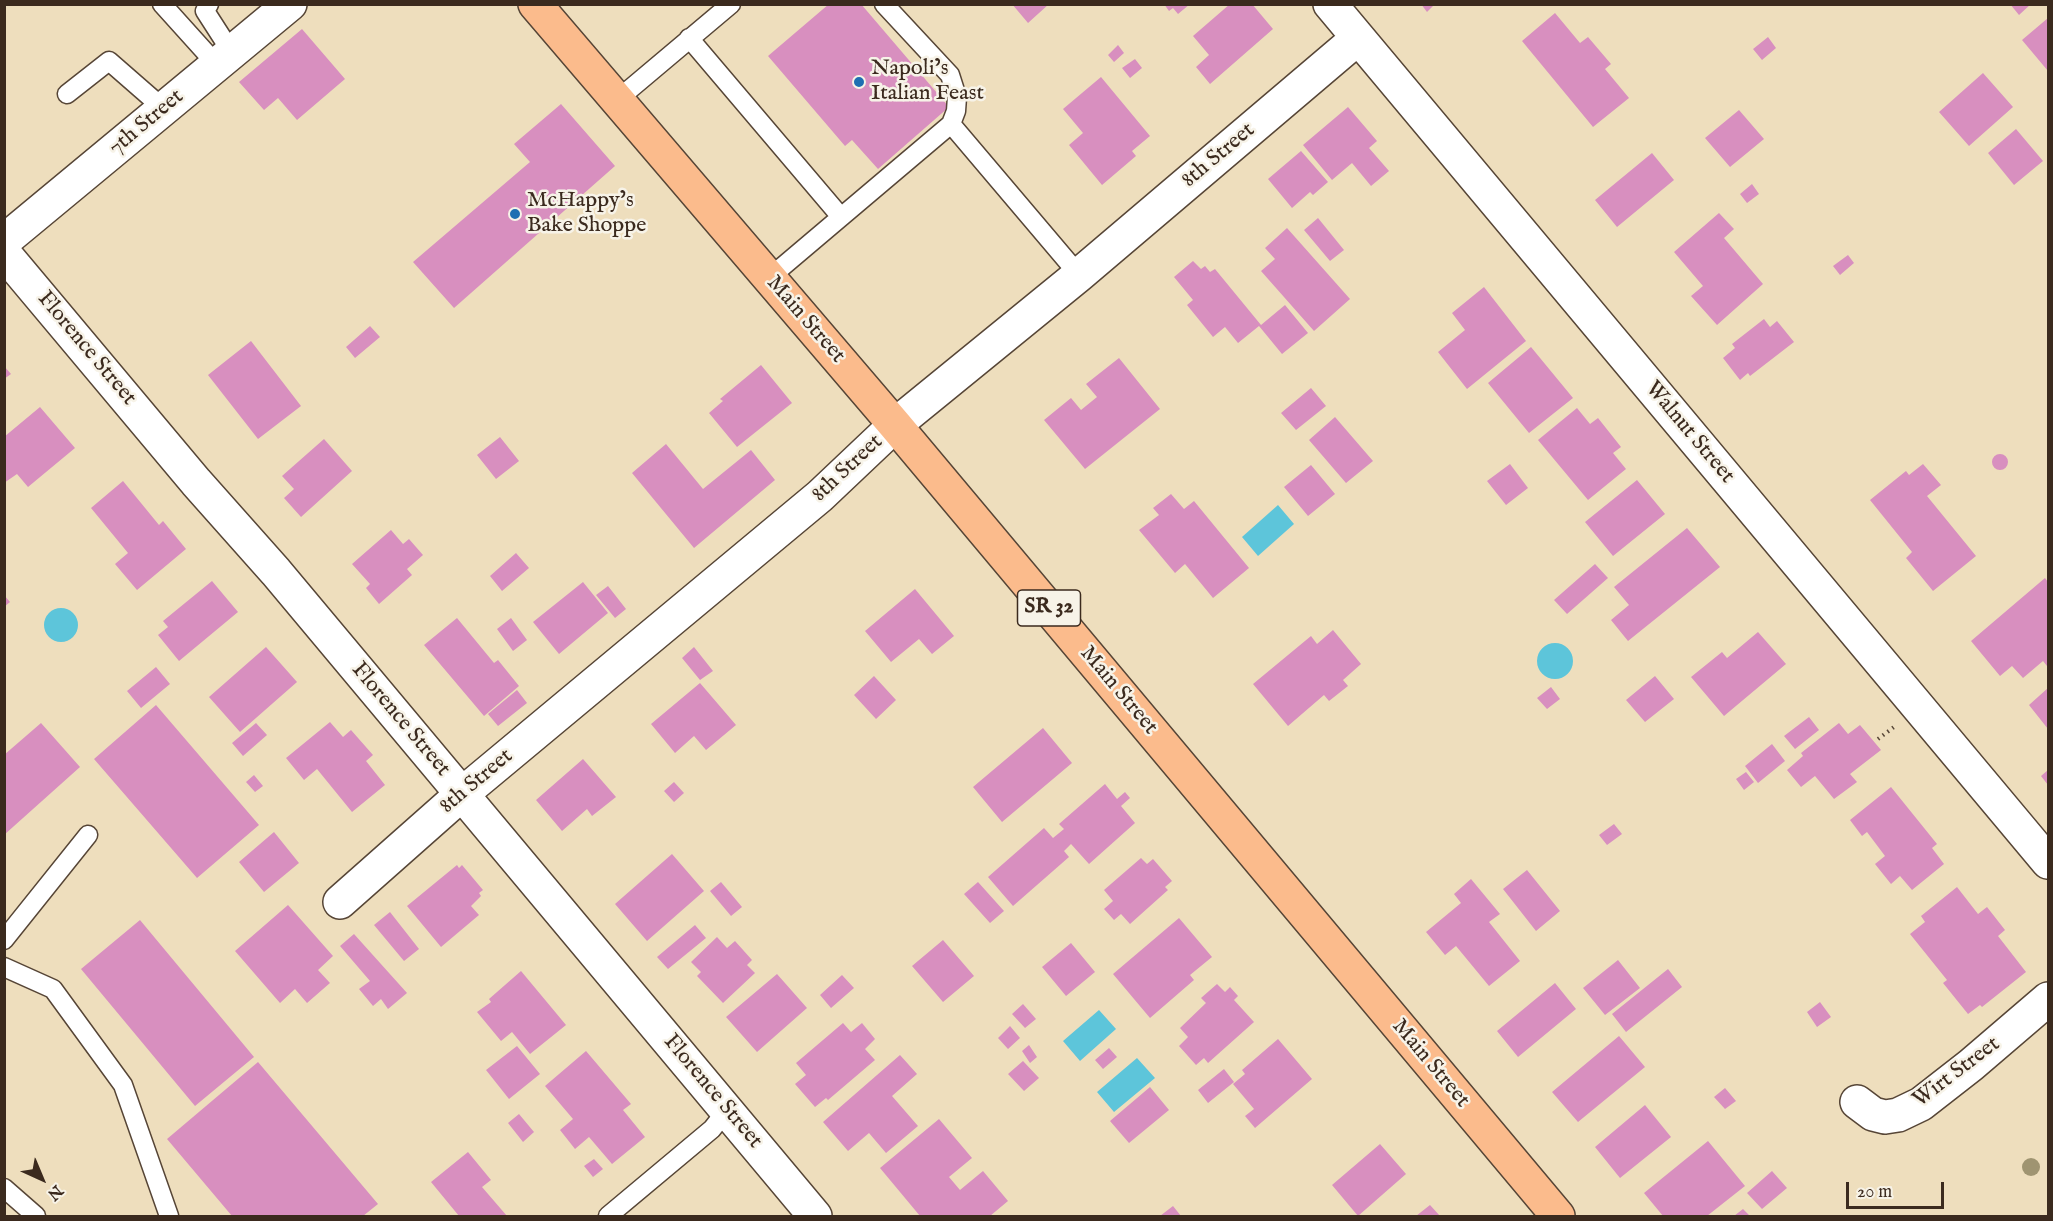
<!DOCTYPE html>
<meta charset="utf-8">
<style>
body{margin:0}
#map{position:relative;width:2053px;height:1221px;overflow:hidden;background:#eedebd;font-family:"IM FELL English",serif}
canvas{display:block}
.frame{position:absolute;inset:0;border:6px solid #3b2a1e;pointer-events:none}
.north{position:absolute;left:12px;top:1149px;width:60px;height:60px;-webkit-text-stroke:4px #f7f3e8;paint-order:stroke;rotate:136deg;font-size:16px;font-weight:700;line-height:24px;text-align:center;color:#3b2a1e}
.north::after{content:'';display:block;margin:auto;width:21px;height:27px;background:#3b2a1e;clip-path:polygon(50% 0,100% 100%,50% 72%,0 100%)}
.scale{position:absolute;left:1846px;top:1182px;width:98px;height:27px;box-sizing:border-box;border:3px solid #3b2a1e;border-top:0;padding-left:8px;font-size:18px;line-height:21px;white-space:nowrap;color:#3b2a1e;-webkit-text-stroke:4px #f7f3e8;paint-order:stroke}
</style>
<div id="map">
<canvas width="2053" height="1221"></canvas>
<div class="frame"></div>
<div class="north">N</div>
<div class="scale">20 m</div>
</div>
<script>
const context = document.querySelector('canvas').getContext('2d');
context.lineJoin = 'round';
function fillPath(path, color) { context.fillStyle = color; context.fill(path, 'evenodd'); }
const poly = rows => new Path2D(rows.map(r => 'M' + r).join(''));
function stroke(path, color, width, dash) { context.strokeStyle = color; context.lineWidth = width; context.lineCap = dash ? 'butt' : 'round'; context.setLineDash(dash || []); context.stroke(path); }
function drawText(font, color, halo, rows, align = 'center') {
  context.font = font + ' "IM FELL English",serif'; context.lineWidth = 5; context.setLineDash([]); context.textBaseline = 'middle'; context.strokeStyle = halo; context.fillStyle = color; for (const [text, x, y, turn = 0] of rows) {
    context.save(); context.translate(x, y); context.rotate((+turn || 0) * Math.PI / 180); context.textAlign = isNaN(turn) ? turn : align; if (halo) context.strokeText(text, 0, 0); context.fillText(text, 0, 0); context.restore();
  }
}
const water = poly([
 [1278,505,1294,524,1258,556,1242,537],
 '44 625a17 17 0 1 1 34 0a17 17 0 1 1-34 0Z',
 '1537 661a18 18 0 1 1 36 0a18 18 0 1 1-36 0Z',
 [1099,1010,1116,1029,1080,1061,1063,1041],
 [1137,1058,1155,1078,1114,1112,1097,1092]
]);
const building = poly([
 [829,4,861,4,949,107,878,169,852,140,845,146,768,56],
 [1012,4,1049,4,1028,23],
 [1164,4,1190,4,1178,14,1173,8,1169,11],
 [1230,4,1252,4,1273,29,1210,84,1196,67,1209,55,1193,36],
 [1421,4,1435,4,1427,12],
 [2010,4,2031,4,2019,15],
 [1555,13,1580,43,1588,37,1611,64,1605,69,1629,98,1593,127,1522,41],
 [2048,18,2048,71,2022,40],
 [302,29,345,79,297,120,278,98,264,110,239,82],
 [1768,37,1776,48,1762,60,1753,49],
 [1118,45,1124,53,1114,62,1108,55],
 [1135,59,1142,68,1130,78,1122,68],
 [1983,73,2013,107,1969,146,1939,112],
 [1101,77,1150,136,1132,151,1136,156,1102,185,1069,145,1083,133,1063,109],
 [561,104,615,166,454,308,413,262,530,162,514,144],
 [1348,107,1377,141,1369,148,1389,171,1371,186,1352,163,1332,180,1303,145],
 [1739,110,1764,139,1730,167,1705,138],
 [2016,129,2043,161,2014,185,1988,153],
 [1301,151,1328,182,1313,195,1310,192,1292,208,1268,179],
 [1652,153,1674,180,1617,227,1595,200],
 [1752,184,1759,194,1747,203,1740,194],
 [1719,213,1734,229,1724,238,1763,284,1717,325,1691,296,1703,286,1674,252],
 [1318,218,1344,250,1330,261,1304,230],
 [1287,228,1350,299,1314,331,1261,271,1275,259,1265,248],
 [1848,255,1854,263,1840,275,1833,266],
 [1193,261,1201,269,1205,266,1210,272,1215,269,1261,325,1285,305,1308,333,1282,354,1259,326,1238,343,1225,327,1213,337,1187,305,1193,300,1174,277],
 [1484,287,1526,341,1467,389,1438,352,1465,330,1452,313],
 [1764,319,1770,327,1777,321,1794,342,1750,376,1748,373,1740,380,1723,358,1735,348,1732,344],
 [370,326,380,337,355,358,346,347],
 [251,341,301,406,258,439,208,375],
 [1531,347,1573,398,1529,433,1488,383],
 [1119,358,1160,409,1085,469,1044,420,1071,398,1081,410,1097,397,1086,384],
 [761,365,792,403,737,447,709,413,723,401,720,399],
 [4,366,11,374,4,379],
 [1311,388,1326,406,1296,430,1281,413],
 [40,407,75,448,28,487,17,474,4,483,4,437],
 [1577,408,1590,424,1598,418,1621,447,1613,453,1626,469,1588,500,1538,440],
 [1335,417,1373,461,1346,483,1309,440],
 [500,437,519,461,496,479,477,455],
 [324,439,352,471,301,517,284,498,294,489,282,476],
 [666,444,703,489,751,450,775,480,694,548,632,473],
 '1992 462a8 8 0 1 1 16 0a8 8 0 1 1-16 0Z',
 [1510,464,1528,488,1506,505,1487,481],
 [1923,464,1941,485,1927,496,1976,556,1933,591,1906,558,1912,552,1870,500,1906,471,1909,475],
 [1311,465,1335,494,1308,516,1284,487],
 [1637,480,1665,514,1613,556,1585,522],
 [123,481,159,525,163,521,186,549,137,590,115,564,128,553,91,508],
 [1171,494,1184,509,1194,501,1249,568,1213,598,1185,564,1175,573,1139,530,1159,515,1153,508],
 [1687,528,1720,567,1628,641,1611,620,1629,605,1614,587],
 [391,530,403,544,409,539,423,555,407,569,412,575,379,604,366,588,370,584,352,564],
 [516,553,529,568,502,591,490,576],
 [1595,564,1608,578,1567,614,1554,600],
 [2045,578,2048,582,2048,665,2047,666,2043,661,2023,678,2012,666,2000,676,1971,641],
 [212,581,238,612,179,661,158,635,168,627,163,621],
 [583,582,608,613,559,654,533,622],
 [608,586,626,609,615,618,596,595],
 [915,589,954,636,932,654,919,639,891,662,865,631],
 [4,595,10,602,4,607],
 [457,618,494,663,498,660,519,686,484,716,424,645],
 [511,618,527,640,513,651,497,629],
 [1333,630,1361,664,1343,680,1348,686,1329,701,1324,695,1288,726,1253,684,1311,636,1317,644],
 [1758,632,1786,664,1724,716,1691,677,1722,652,1727,658],
 [266,647,297,682,240,732,209,697],
 [694,647,713,671,700,680,682,658],
 [156,667,170,684,141,708,127,691],
 [874,676,896,700,876,719,854,695],
 [1655,676,1674,699,1645,722,1626,700],
 [700,683,736,725,706,750,694,736,675,753,651,724],
 [1551,687,1560,699,1547,709,1537,698],
 [2048,688,2048,729,2029,705],
 [517,690,527,703,498,726,488,714],
 [156,705,259,825,197,878,94,759],
 [1809,717,1819,730,1795,749,1784,736],
 [330,722,343,737,351,730,373,755,366,761,385,785,352,812,317,769,304,780,286,758],
 [41,723,80,767,4,835,4,755],
 [256,723,267,735,243,756,232,743],
 [1839,723,1848,734,1860,725,1881,750,1850,774,1857,782,1834,799,1815,776,1801,787,1787,770,1803,756,1801,753],
 [1043,728,1072,763,1002,822,973,787],
 [1772,744,1785,761,1758,783,1745,766],
 [583,759,616,797,592,816,587,809,562,831,536,800],
 [2048,770,2048,785,2041,776],
 [1746,772,1754,782,1744,790,1736,779],
 [254,775,263,786,255,792,246,782],
 [674,782,684,793,674,802,664,791],
 [1105,784,1117,799,1125,792,1130,798,1121,806,1135,823,1089,864,1071,844,1064,851,1069,857,1013,906,988,877,1044,828,1053,838,1064,829,1059,824],
 [1891,787,1937,844,1932,848,1944,864,1912,890,1900,876,1891,884,1875,864,1885,856,1867,832,1862,836,1850,820],
 [1614,824,1622,834,1607,845,1599,835],
 [274,832,299,863,264,892,239,862],
 [672,854,704,891,647,941,615,904],
 [1141,858,1147,864,1153,859,1172,881,1165,887,1168,890,1130,924,1121,914,1114,920,1104,909,1113,901,1104,890],
 [457,865,459,868,462,865,483,890,479,893,481,896,471,906,479,915,441,947,407,906],
 [1527,870,1560,911,1536,931,1503,889],
 [1471,879,1500,914,1489,922,1520,961,1489,986,1456,946,1445,955,1426,932,1461,903,1454,894],
 [721,882,742,907,731,916,710,891],
 [978,882,1004,911,990,923,964,894],
 [1957,887,1978,914,1987,907,2005,930,1998,936,2026,972,1982,1007,1980,1005,1968,1014,1943,983,1947,980,1910,934,1925,922,1921,916],
 [288,905,333,956,318,970,330,983,307,1003,295,989,280,1003,235,951],
 [390,912,419,949,404,961,374,925],
 [1179,918,1212,957,1190,975,1194,980,1150,1018,1113,974],
 [140,920,254,1057,195,1106,81,969],
 [695,925,706,938,668,969,657,957],
 [354,934,407,993,388,1009,381,999,373,1006,359,989,370,981,340,946],
 [717,937,727,948,735,941,752,960,747,965,755,973,723,1003,697,976,701,972,691,962],
 [943,940,974,976,943,1002,912,966],
 [1071,943,1095,972,1066,996,1042,967],
 [1618,960,1640,988,1605,1015,1583,988],
 [1668,969,1682,987,1626,1032,1612,1014],
 [521,971,566,1025,530,1054,512,1032,501,1041,477,1012,491,1002,489,999],
 [777,974,807,1008,757,1052,726,1017],
 [842,975,854,988,831,1008,820,995],
 [1555,983,1576,1009,1518,1057,1497,1031],
 [1217,984,1225,992,1230,987,1238,996,1234,1000,1254,1022,1208,1063,1204,1058,1196,1065,1179,1046,1188,1037,1180,1028,1206,1003,1201,998],
 [1820,1002,1831,1017,1817,1027,1807,1012],
 [1023,1004,1036,1019,1025,1028,1012,1014],
 [843,1023,851,1032,862,1023,875,1039,865,1049,875,1060,828,1100,826,1098,815,1107,795,1084,806,1075,796,1063],
 [1010,1026,1020,1038,1008,1049,998,1038],
 [1619,1036,1645,1067,1578,1122,1552,1092],
 [1278,1039,1312,1079,1255,1128,1245,1116,1254,1109,1233,1084,1245,1074,1242,1070],
 [1029,1045,1037,1057,1030,1063,1022,1051],
 [517,1046,540,1074,509,1099,486,1070],
 [1109,1048,1117,1057,1103,1069,1095,1060],
 [586,1051,631,1104,623,1110,645,1137,612,1164,589,1137,575,1149,560,1130,573,1119,545,1086],
 [900,1055,917,1074,892,1096,918,1126,886,1153,869,1133,848,1151,823,1122],
 [1023,1061,1039,1078,1024,1091,1008,1074],
 [258,1062,378,1204,363,1216,232,1216,167,1139],
 [1224,1069,1234,1082,1208,1103,1198,1090],
 [1150,1087,1169,1110,1129,1143,1110,1121],
 [1725,1088,1736,1101,1725,1109,1714,1097],
 [1645,1105,1671,1137,1620,1178,1595,1147],
 [519,1114,534,1132,523,1142,508,1123],
 [939,1119,972,1158,949,1177,960,1190,983,1171,1008,1201,990,1216,920,1216,880,1168],
 [1708,1141,1745,1186,1707,1216,1663,1216,1644,1193],
 [1380,1144,1406,1174,1358,1216,1332,1185],
 [468,1152,491,1180,482,1187,507,1216,459,1216,431,1182],
 [594,1159,603,1169,593,1177,584,1166],
 [1772,1171,1787,1188,1762,1209,1747,1193],
 [1430,1205,1440,1216,1416,1216],
 [1173,1206,1181,1216,1160,1216],
 [1743,1209,1750,1216,1734,1216]
]);
const path = poly([
 [1878,739,1894,727]
]);
const lane = poly([
 [162,4,217,65],
 [209,4,205,11,232,53],
 [884,4,950,75,957,97,956,111,951,124],
 [689,38,841,217],
 [67,94,109,61,164,109],
 [617,100,731,4],
 [769,278,951,124,1079,275],
 [4,940,88,835],
 [4,967,53,989,123,1085,169,1216],
 [4,1188,36,1216],
 [608,1216,712,1129,727,1110]
]);
const street = poly([
 [1330,4,2048,862],
 [4,241,290,4],
 [4,253,196,482,276,572,815,1216],
 [340,902,462,794,820,496,895,425,1079,275,1358,38],
 [1857,1102,1873,1114,1885,1117,1898,1115,1921,1104,1971,1065,2048,999]
]);
const primary = poly([
 [535,4,895,425,1558,1216]
]);
const trees = [
 [2031,1167]
];
const markers = [
 [859,82,6,"#1f6fb2"],
 [515,214,6,"#1f6fb2"]
];
const shields = [
 [1049,608,63]
];
const shieldNames = [
 ["SR 32",1049,608]
];
const poiNames = [
 ["Napoli’s",871,69],
 ["Italian Feast",871,94],
 ["McHappy’s",527,201],
 ["Bake Shoppe",527,226]
];
const streetNames = [
 ["7th Street",147,123,-40],
 ["8th Street",1219,156,-40],
 ["Main Street",805,320,49],
 ["Florence Street",86,349,50],
 ["Walnut Street",1689,433,50],
 ["8th Street",848,469,-43],
 ["Main Street",1118,691,50],
 ["Florence Street",400,720,50],
 ["8th Street",477,782,-40],
 ["Main Street",1430,1064,50],
 ["Wirt Street",1957,1073,-37],
 ["Florence Street",712,1092,50]
];
fillPath(water, '#5dc5da');
fillPath(building, '#d88fbf');
stroke(lane, '#564536', 21);
stroke(street, '#564536', 36);
stroke(primary, '#564536', 36);
stroke(path, '#564536', 4, [1.5, 4.5]);
stroke(lane, '#fff', 18);
stroke(street, '#fff', 33);
stroke(primary, '#fbbb8c', 33);
context.fillStyle = '#9f9471';
for (const [x, y] of trees) { context.beginPath(); context.arc(x, y, 9, 0, 2 * Math.PI); context.fill(); }
for (const [x, y, r, color] of markers) { const dot = new Path2D(); dot.arc(x, y, r, 0, 2 * Math.PI); context.fillStyle = color; context.fill(dot); stroke(dot, '#f7f3e8', 2); }
for (const [x, y, w] of shields) { const box = new Path2D(); box.roundRect(x - w / 2, y - 18, w, 36, 4.5); context.fillStyle = '#f7f3e8'; context.fill(box); stroke(box, '#3b2a1e', 1.5); }
drawText('bold 21px', '#3b2a1e', null, shieldNames);
drawText('22px', '#3b2a1e', '#f7f3e8', poiNames, 'left');
drawText('22px', '#3b2a1e', '#f7f3e8', streetNames);
</script>
